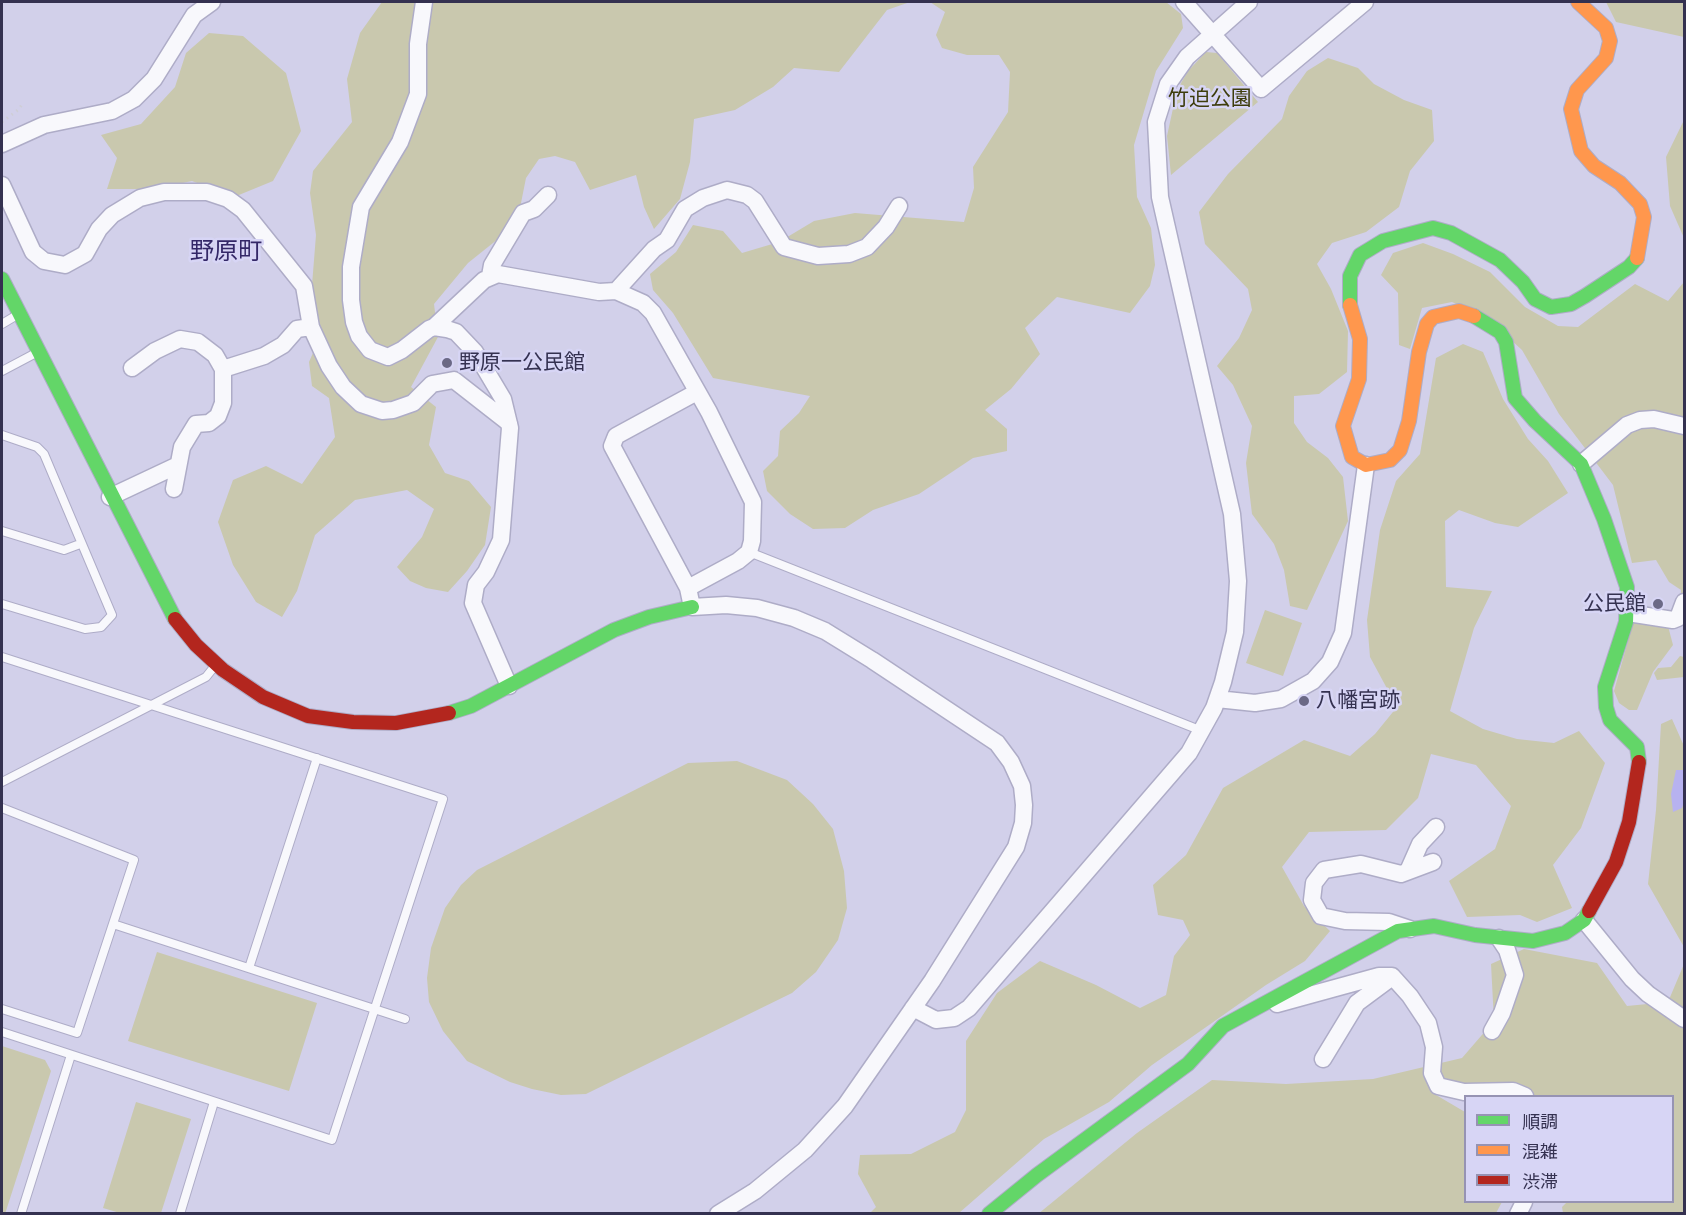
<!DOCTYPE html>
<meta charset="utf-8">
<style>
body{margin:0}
#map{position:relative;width:1686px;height:1215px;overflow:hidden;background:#d2d0ea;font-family:"Space Grotesk","Noto Sans JP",sans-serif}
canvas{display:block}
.frame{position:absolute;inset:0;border:3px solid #343150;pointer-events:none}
.legend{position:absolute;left:1464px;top:1095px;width:210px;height:108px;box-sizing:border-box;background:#d7d5f5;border:2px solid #9693b3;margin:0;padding:8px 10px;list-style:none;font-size:18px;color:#343150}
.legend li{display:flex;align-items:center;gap:12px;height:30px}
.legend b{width:30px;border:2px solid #9693b3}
</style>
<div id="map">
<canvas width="1686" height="1215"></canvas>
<div class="frame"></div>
<ul class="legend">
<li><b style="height:8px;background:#63d668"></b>順調</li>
<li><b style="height:8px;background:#ff974d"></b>混雑</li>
<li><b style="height:8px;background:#b3261e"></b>渋滞</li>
</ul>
</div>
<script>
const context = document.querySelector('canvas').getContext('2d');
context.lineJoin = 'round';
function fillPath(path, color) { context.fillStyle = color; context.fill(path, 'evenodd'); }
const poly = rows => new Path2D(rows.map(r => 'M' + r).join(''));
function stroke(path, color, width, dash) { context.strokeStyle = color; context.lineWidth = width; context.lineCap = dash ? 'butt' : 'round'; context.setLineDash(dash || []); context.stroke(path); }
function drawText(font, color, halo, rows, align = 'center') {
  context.font = font + ' "Space Grotesk","Noto Sans JP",sans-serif'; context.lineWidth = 5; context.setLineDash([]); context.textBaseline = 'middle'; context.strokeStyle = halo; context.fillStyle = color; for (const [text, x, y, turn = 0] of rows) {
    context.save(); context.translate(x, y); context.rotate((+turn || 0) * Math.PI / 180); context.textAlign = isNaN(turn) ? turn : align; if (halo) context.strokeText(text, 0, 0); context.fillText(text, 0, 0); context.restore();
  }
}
const green = poly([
 [382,2,910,2,887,10,839,72,794,68,773,87,735,110,694,119,690,162,680,199,654,229,644,207,636,175,590,190,575,162,555,156,539,159,526,178,520,208,503,235,468,263,434,304,438,337,411,387,436,407,429,445,445,473,469,481,491,507,485,545,467,571,448,592,426,588,410,581,397,567,422,537,434,509,407,490,355,500,315,535,297,591,282,617,256,602,233,565,218,522,233,480,266,466,302,484,335,437,329,398,312,386,309,362,320,337,312,285,316,235,310,193,313,171,352,122,347,79,360,33],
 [930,2,1166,2,1181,14,1183,28,1156,71,1134,145,1137,197,1151,228,1155,265,1150,286,1130,313,1057,297,1025,328,1040,354,1011,389,985,410,1007,429,1007,451,973,458,919,494,873,510,845,528,813,529,790,514,767,491,763,471,778,456,780,431,799,413,810,396,713,378,673,313,653,290,650,274,676,252,693,225,723,231,742,253,779,242,814,221,855,213,964,222,974,188,973,167,1008,112,1010,72,999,55,967,55,942,48,936,35,945,12],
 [1606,2,1684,2,1684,37,1616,22],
 [209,33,243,36,286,73,301,131,273,181,234,197,192,181,154,189,107,189,117,158,101,135,141,124,175,87,186,53],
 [1206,52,1217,53,1258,102,1171,175,1167,136,1177,90,1188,71],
 [1328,58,1358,68,1374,84,1404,100,1432,110,1434,141,1410,171,1399,207,1366,232,1332,243,1317,264,1331,289,1348,331,1347,372,1319,394,1294,396,1294,423,1307,442,1328,458,1343,477,1348,521,1307,610,1290,606,1284,570,1274,544,1252,514,1246,463,1252,426,1233,385,1217,366,1239,338,1252,310,1248,289,1205,244,1199,212,1228,174,1282,119,1289,96,1307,71],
 [1684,120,1684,238,1670,206,1666,157],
 [1423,243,1453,254,1490,272,1525,307,1558,326,1578,327,1635,284,1668,301,1684,282,1684,618,1680,616,1681,590,1669,582,1656,560,1632,563,1613,485,1559,414,1522,350,1486,317,1452,302,1422,308,1410,349,1399,345,1398,293,1381,275,1393,253],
 [1463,344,1483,352,1503,399,1528,439,1548,461,1568,493,1518,527,1495,523,1459,510,1445,521,1446,587,1492,591,1474,628,1450,711,1483,729,1517,739,1554,743,1579,731,1605,763,1581,828,1553,865,1572,908,1537,922,1520,915,1467,917,1449,881,1495,849,1511,806,1476,765,1431,754,1418,798,1386,830,1309,832,1282,867,1304,906,1330,931,1305,961,1266,985,1152,1065,1109,1102,1044,1139,959,1213,870,1213,876,1207,858,1174,860,1155,911,1154,955,1132,966,1110,966,1041,997,993,1040,961,1096,985,1140,1008,1166,995,1174,956,1190,935,1183,920,1158,915,1153,885,1186,855,1223,788,1304,740,1350,756,1375,734,1397,707,1370,657,1367,620,1380,530,1396,481,1420,454,1436,358],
 [1265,610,1302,623,1283,676,1246,663],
 [1648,620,1668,626,1673,645,1653,672,1637,710,1629,710,1619,703,1614,691,1633,623],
 [1680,656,1684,657,1684,677,1657,680,1654,673,1658,668,1671,667],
 [1672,719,1684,746,1684,947,1648,884,1656,810,1661,724],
 [737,761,787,780,813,804,833,829,844,871,847,908,838,940,816,972,792,993,586,1094,561,1095,532,1089,510,1082,467,1061,443,1031,429,1002,427,978,431,948,445,908,461,885,477,870,688,763],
 [1524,949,1597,963,1627,1006,1668,1002,1684,964,1684,1213,1563,1213,1562,1207,1567,1202,1672,1202,1672,1096,1503,1096,1431,1085,1431,1092,1465,1112,1466,1202,1502,1202,1496,1213,1038,1214,1137,1133,1212,1080,1286,1084,1373,1079,1462,1058,1494,1021,1491,964],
 [157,952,317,1003,289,1091,128,1041],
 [2,1046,45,1060,51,1071,5,1214,2,1213],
 [136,1102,191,1119,161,1213,120,1213,103,1208]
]);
const water = poly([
 [1676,770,1684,770,1684,802,1682,808,1673,812,1671,794]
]);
const path = poly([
 [2,122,18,110,24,102]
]);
const lane = poly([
 [2,324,17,315],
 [2,371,36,353],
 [2,435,37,447,44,454,112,615,101,627,85,629,2,604],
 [2,531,64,550,80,544],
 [749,552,1202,731],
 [2,657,443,799,332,1140,2,1032],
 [2,782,206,677,214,667],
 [2,808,134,860,77,1033,2,1009],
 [113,924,405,1019],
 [249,968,317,758],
 [21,1214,71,1055],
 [180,1214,214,1102]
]);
const street = poly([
 [424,2,418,44,418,94,400,142,361,207,351,267,351,300,354,322,359,336,370,350,388,357,402,350,429,329,434,327,447,329,456,332,475,352,503,399,510,428,501,540,486,572,476,585,473,603,509,686],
 [1184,2,1261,89,1365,2],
 [2,144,44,125,112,111,134,99,154,79,194,15,212,2],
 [2,185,33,252,44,261,65,265,85,254,99,229,112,215,140,198,164,192,207,192,228,199,243,210,304,286,311,327,297,329,283,345,264,356,223,369,215,355,198,342,180,339,155,351,132,368],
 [490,276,492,265,523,213,534,209,548,195],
 [616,291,654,249,667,240,685,209,703,198,727,190,747,195,755,201,784,247,818,256,849,254,867,247,886,227,899,206],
 [311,327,329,366,343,387,361,404,382,411,393,410,413,403,432,384,454,380,509,423],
 [434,327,484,280,498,274,599,292,616,291,643,303,653,313,709,412,753,502,752,541,749,552,738,561,688,588,612,446,616,436,697,392],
 [1581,464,1627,425,1640,420,1654,419,1684,426],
 [174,489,182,447,196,424,209,423,218,416,223,403,223,369],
 [110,497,178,465],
 [688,588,692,607,726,605,757,608,794,618,825,631,872,660,997,743,1011,762,1022,786,1024,805,1023,823,1016,847,932,981,845,1106,805,1150,755,1191,718,1214],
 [1628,613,1673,620,1678,618,1684,602],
 [1217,699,1255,703,1281,699,1313,681,1330,662,1343,633,1366,465],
 [1408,871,1420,844,1436,827],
 [1584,920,1632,979,1648,994,1684,1019],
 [1410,929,1389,922,1345,921,1321,916,1312,900,1314,883,1324,870,1361,864,1401,874,1433,862],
 [1277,1004,1379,976,1392,976,1410,996,1428,1023,1434,1047,1432,1073,1438,1086,1464,1092,1513,1091,1525,1096],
 [913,1008,936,1020,954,1018,969,1008,1189,753,1214,708,1223,682,1235,632,1238,581,1232,514,1160,197,1156,122,1168,84,1187,57,1249,2],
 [1492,1031,1502,1013,1515,975,1507,950,1499,938],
 [1323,1059,1357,1003,1388,980],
 [1518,1214,1524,1202]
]);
const fast = poly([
 [2,279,175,619],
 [1350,305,1350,276,1360,255,1383,241,1433,228,1451,233,1500,260,1523,282,1535,299,1551,307,1571,304,1585,296,1629,267,1637,258],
 [1474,316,1500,332,1506,342,1515,398,1535,421,1581,464,1604,519,1627,587,1626,622,1605,687,1606,707,1610,720,1637,747,1639,762],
 [449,713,471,706,614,630,649,617,692,607],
 [989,1214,1037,1175,1188,1064,1223,1026,1398,931,1434,926,1475,935,1533,941,1565,933,1584,920,1589,911]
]);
const slow = poly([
 [1578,2,1606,28,1610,41,1606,58,1577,90,1571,109,1581,151,1594,166,1620,183,1640,204,1644,217,1637,258],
 [1350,305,1360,339,1359,379,1343,426,1352,457,1366,465,1390,460,1400,450,1409,421,1419,352,1427,324,1433,317,1459,311,1474,316]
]);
const jam = poly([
 [175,619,196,645,223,670,263,697,308,716,353,722,396,723,449,713],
 [1589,911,1616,862,1629,822,1639,762]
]);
const markers = [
 [447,363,6,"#6b6986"],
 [1658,604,6,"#6b6986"],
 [1304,701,6,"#6b6986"]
];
const parkNames = [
 ["竹迫公園",1210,99]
];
const poiNames = [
 ["野原一公民館",459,363],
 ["公民館",1646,604,"right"],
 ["八幡宮跡",1316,701]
];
const quarterNames = [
 ["野原町",226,252]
];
fillPath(green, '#c9c8ae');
fillPath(water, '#b7b2f0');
stroke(lane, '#aeacc7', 10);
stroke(street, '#aeacc7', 19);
stroke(fast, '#aeacc7', 16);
stroke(slow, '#aeacc7', 16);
stroke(jam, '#aeacc7', 16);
stroke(path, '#cfced6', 3, [1.5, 4.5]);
stroke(lane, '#f8f8fc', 8);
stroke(street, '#f8f8fc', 16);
stroke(fast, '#63d668', 14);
stroke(slow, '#ff974d', 14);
stroke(jam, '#b3261e', 14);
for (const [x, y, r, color] of markers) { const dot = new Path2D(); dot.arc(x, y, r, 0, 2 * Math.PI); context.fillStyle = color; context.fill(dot); stroke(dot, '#d7d5f5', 2); }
drawText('21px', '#3e3d0c', '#d7d5f5', parkNames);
drawText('21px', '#343150', '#d7d5f5', poiNames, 'left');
drawText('24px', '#342868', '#d7d5f5', quarterNames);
</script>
